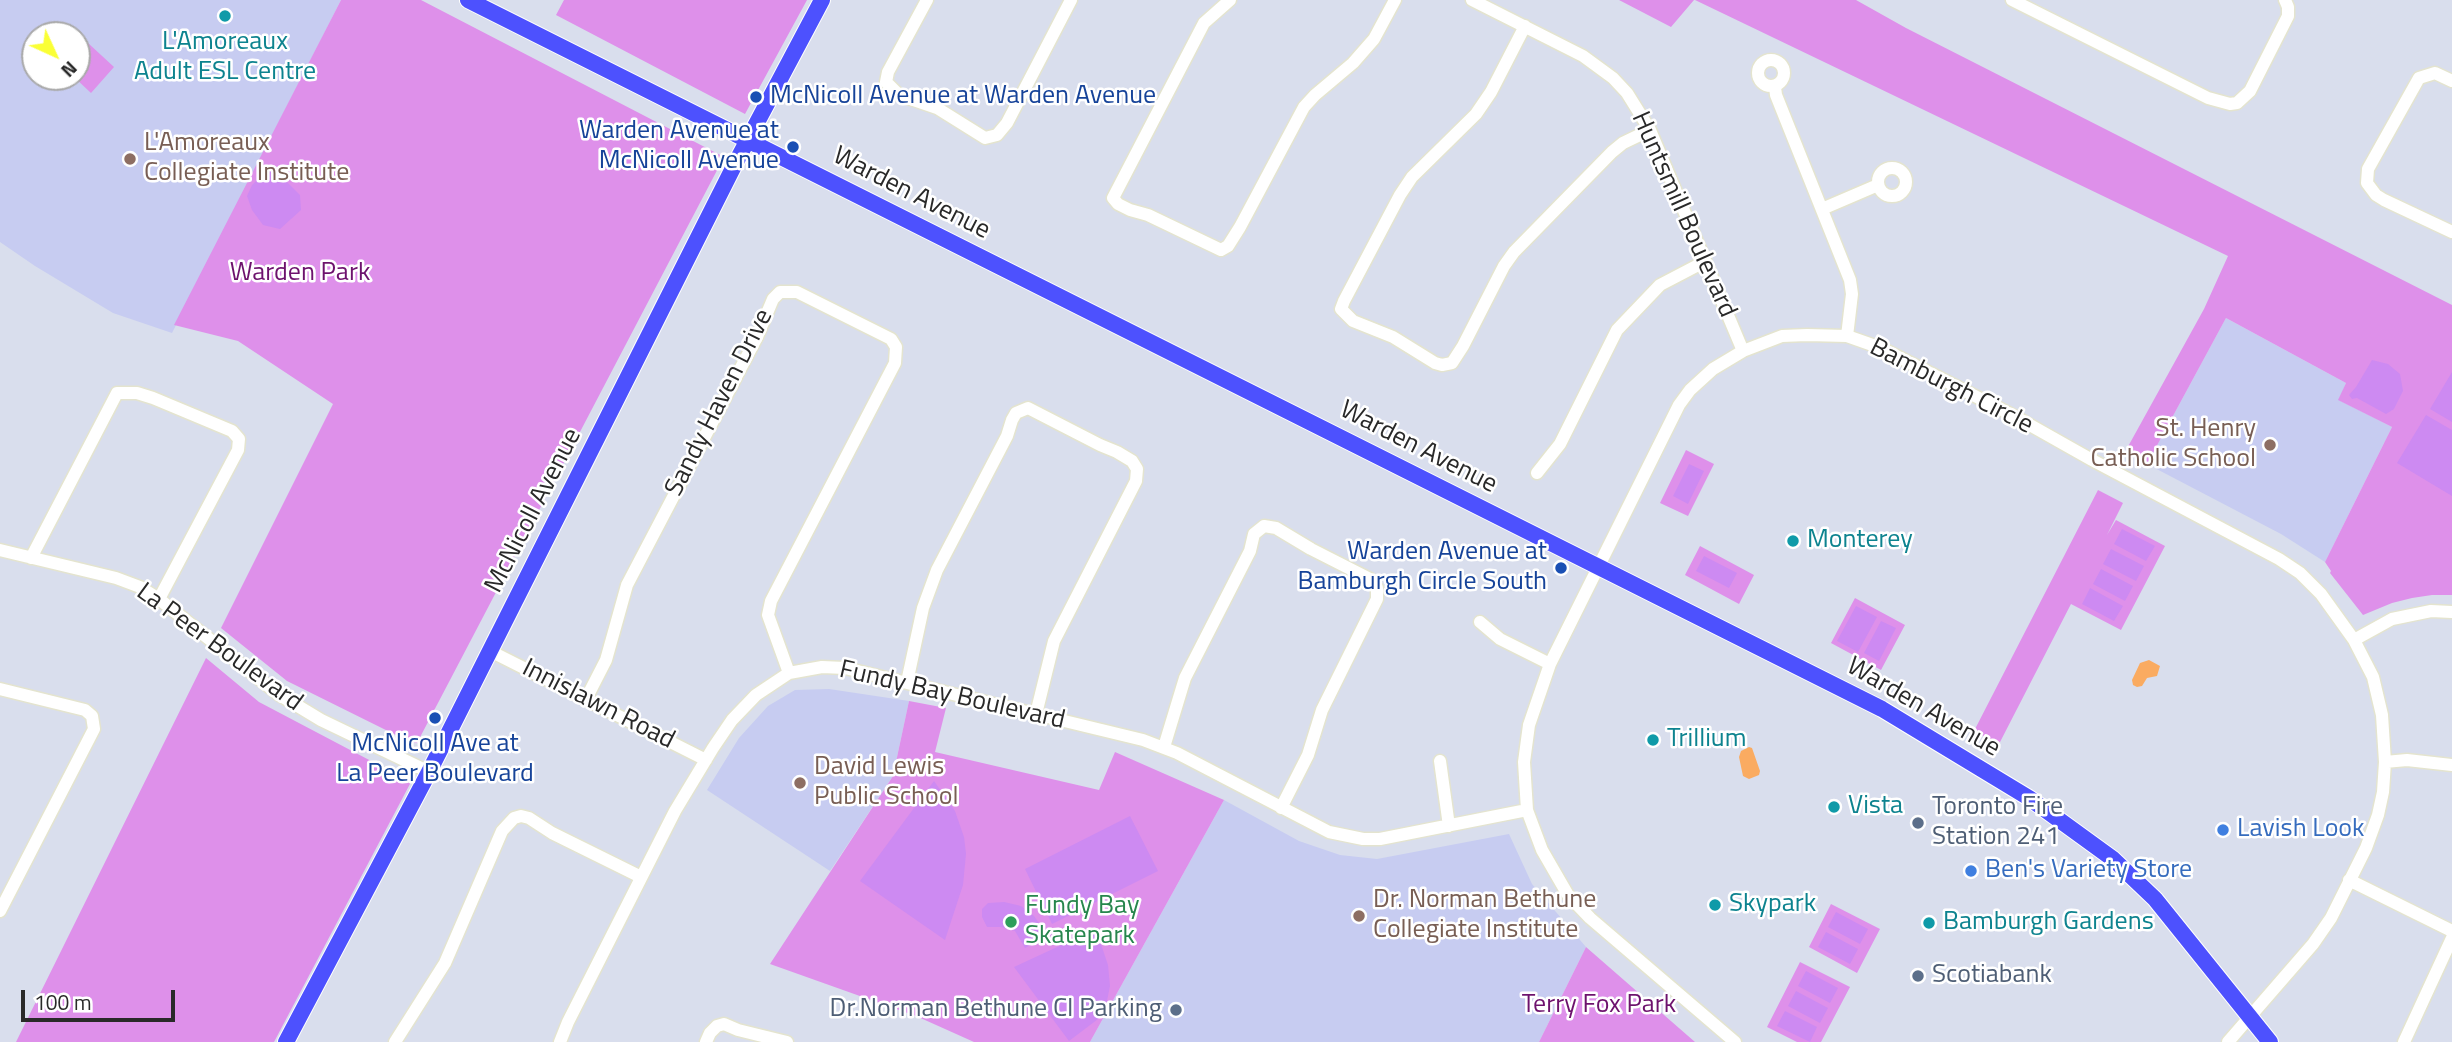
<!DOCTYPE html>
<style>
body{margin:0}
#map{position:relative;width:2452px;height:1042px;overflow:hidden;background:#d9deed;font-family:"Titillium Web",sans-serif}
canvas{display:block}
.north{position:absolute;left:21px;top:21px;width:70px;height:70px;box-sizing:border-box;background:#fff;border:2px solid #a9a9a9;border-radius:50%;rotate:135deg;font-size:19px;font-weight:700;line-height:28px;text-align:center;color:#292929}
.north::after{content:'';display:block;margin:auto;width:24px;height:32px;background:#faff35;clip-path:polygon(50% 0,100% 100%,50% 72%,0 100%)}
.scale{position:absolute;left:21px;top:990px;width:154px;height:32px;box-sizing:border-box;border:4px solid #292929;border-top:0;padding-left:9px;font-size:21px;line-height:24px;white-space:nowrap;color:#292929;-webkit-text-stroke:5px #fff;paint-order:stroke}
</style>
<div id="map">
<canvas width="2452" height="1042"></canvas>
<div class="north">N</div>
<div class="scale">100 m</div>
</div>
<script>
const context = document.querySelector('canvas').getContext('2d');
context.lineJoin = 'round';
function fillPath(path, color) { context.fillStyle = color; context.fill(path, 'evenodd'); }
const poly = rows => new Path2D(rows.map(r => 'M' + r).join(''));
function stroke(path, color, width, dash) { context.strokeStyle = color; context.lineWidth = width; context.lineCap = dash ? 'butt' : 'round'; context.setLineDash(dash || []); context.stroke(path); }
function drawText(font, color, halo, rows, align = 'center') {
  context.font = font + ' "Titillium Web",sans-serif'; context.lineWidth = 5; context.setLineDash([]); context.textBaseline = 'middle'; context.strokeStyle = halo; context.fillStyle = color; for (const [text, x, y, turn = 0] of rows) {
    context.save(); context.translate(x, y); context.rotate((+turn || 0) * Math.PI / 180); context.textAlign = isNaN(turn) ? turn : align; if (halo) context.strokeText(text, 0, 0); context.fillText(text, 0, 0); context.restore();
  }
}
const education = poly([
 [0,0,341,0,172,333,113,313,35,266,0,242],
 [35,35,77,35,77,77,35,77],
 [2226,318,2346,383,2339,400,2392,427,2325,562,2281,534,2147,464],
 [829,689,909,701,893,776,830,871,707,790,739,738,768,706,795,690],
 [1224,800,1299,841,1340,855,1377,859,1509,834,1532,884,1586,947,1539,1042,1090,1042]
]);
const green = poly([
 [341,0,421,0,724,157,417,743,408,741,287,681,221,628,333,404,238,341,174,325],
 [564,0,807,0,745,114,556,15],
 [1619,0,1694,0,1671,27],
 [1695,0,1856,0,1906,28,2452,305,2452,595,2432,595,2412,598,2392,603,2363,615,2330,573,2331,571,2325,562,2392,427,2338,400,2346,383,2226,318,2147,464,2125,452,2204,309,2228,256],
 [88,43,114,67,91,93,74,77,77,77,77,54],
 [1686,450,1714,464,1688,516,1660,503],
 [2098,490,2123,503,2107,535,2116,520,2165,546,2121,630,2071,604,1999,744,1974,731],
 [1700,546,1754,575,1739,604,1685,575],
 [1855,598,1905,625,1881,670,1831,643],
 [206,658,259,702,411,782,274,1042,16,1042],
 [909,701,946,708,935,752,1099,790,1115,752,1224,800,1090,1042,974,1042,916,1016,770,964,893,776],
 [1831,904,1880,929,1857,973,1809,947],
 [1586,947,1695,1042,1539,1042],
 [1800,962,1850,987,1821,1042,1797,1042,1767,1027]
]);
const pitch = poly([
 [271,166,300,195,301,210,280,229,263,225,252,210,247,196,252,185],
 [2372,360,2388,364,2400,374,2403,391,2394,409,2386,414,2357,398,2352,399,2349,395,2356,387],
 [2452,372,2452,422,2430,409],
 [2426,415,2452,430,2452,496,2397,463],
 [1689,464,1704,471,1688,504,1673,496],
 [2122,529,2155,546,2146,561,2114,544],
 [2111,549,2144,566,2136,581,2103,564],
 [1704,556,1737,573,1729,588,1696,571],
 [2101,569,2133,586,2125,601,2093,584],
 [2090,588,2123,606,2114,621,2082,604],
 [1856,606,1877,617,1858,652,1837,641],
 [1881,621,1896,628,1879,661,1864,653],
 [934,781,955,811,964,837,966,854,963,885,945,940,860,881],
 [1130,816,1158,871,1052,924,1025,869],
 [1004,902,1021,906,1034,916,1048,936,1025,948,1015,931,1001,927,987,927,982,917,982,909,988,903],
 [1836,912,1868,929,1860,944,1828,927],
 [1096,929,1108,965,1110,986,1107,1001,1098,1019,1069,1041,1014,967],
 [1826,932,1858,949,1850,964,1818,947],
 [1806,971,1838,988,1830,1003,1798,986],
 [1796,991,1828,1008,1820,1023,1788,1006],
 [1785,1011,1817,1027,1810,1042,1777,1026]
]);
const water = poly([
 [2149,660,2160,666,2157,676,2147,678,2142,686,2137,687,2133,685,2132,680,2140,663],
 [1749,747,1752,748,1760,771,1759,775,1749,779,1743,776,1739,757,1741,751]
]);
const minor = poly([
 [927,0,888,72,886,82,899,95,937,108,985,138,997,135,1007,123,1071,0],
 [1230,0,1204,23,1113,198,1118,204,1130,210,1148,215,1221,250,1228,246,1240,227,1304,107,1315,95,1353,63,1374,39,1395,0],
 [1472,0,1583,56,1613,78,1627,93,1650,130,1743,351],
 [2012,0,2208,98,2230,104,2237,103,2250,91,2288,16,2288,7,2285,0],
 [1525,26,1491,92,1476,114,1412,177,1400,195,1344,301,1341,309,1353,321,1393,337,1435,363,1442,365,1452,363,1463,346,1504,266,1514,252,1612,152,1623,143,1650,130],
 '1758 73a13 13 0 1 1 26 0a13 13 0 1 1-26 0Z',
 [2452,81,2435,73,2419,78,2368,169,2367,183,2376,195,2384,200,2452,232],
 [1775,87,1776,95,1850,280,1852,294,1847,336],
 '1878 182a14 14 0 1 1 28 0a14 14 0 1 1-28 0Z',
 [1822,209,1878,185],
 [1537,473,1560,444,1617,330,1660,285,1704,262],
 [0,550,116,578,140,587,159,599,278,694,321,720,429,772],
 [31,558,117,393,137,393,153,398,232,431,239,439,238,450,159,599],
 [1480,622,1500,639,1550,664],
 [2354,640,2392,619,2431,611,2452,612],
 [490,651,706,760],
 [907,682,923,608,937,570,1007,436,1012,420,1016,413,1028,408,1100,445,1117,452,1132,461,1137,469,1136,481,1054,641,1036,714],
 [0,689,85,710,92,716,94,729,0,911],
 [586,699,606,660,627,585,757,337,773,299,780,292,797,292,891,339,896,347,895,363,771,601,768,615,789,673],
 [1164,747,1185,678,1250,551,1254,534,1264,526,1276,528,1311,549,1370,579,1377,588,1377,599,1322,710,1308,755,1281,808],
 [1440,761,1449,826],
 [2385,762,2407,760,2452,765],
 [2349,880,2452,931],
 [395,1042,445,963,502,831,514,818,521,816,529,818,552,833,641,877],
 [560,1042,568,1022,675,811,713,748,732,720,756,695,789,673,822,667,845,668,1143,740,1177,753,1329,832,1363,839,1380,839,1527,810],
 [706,1042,710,1033,717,1026,724,1024,738,1030,787,1042],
 [1735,1042,1590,918,1568,895,1542,850,1527,810,1524,762,1529,725,1550,664,1679,405,1690,390,1713,369,1743,351,1782,336,1807,335,1847,336,1881,348,2014,416,2092,460,2279,559,2300,573,2321,594,2354,640,2373,677,2382,715,2385,762,2383,792,2378,815,2366,848,2331,918,2313,944,2228,1042],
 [2404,1042,2452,938]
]);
const major = poly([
 [468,0,1882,709,2029,798,2113,859,2155,899,2270,1042],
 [286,1042,429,772,735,164,822,0]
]);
const markers = [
 [225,16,7,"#0f9aa8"],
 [756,97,7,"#1a4fb4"],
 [793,147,7,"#1a4fb4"],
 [130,159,7,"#8d6e63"],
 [2270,445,7,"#8d6e63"],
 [1793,541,7,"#0f9aa8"],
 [1561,568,7,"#1a4fb4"],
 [435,718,7,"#1a4fb4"],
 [1653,740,7,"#0f9aa8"],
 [800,783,7,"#8d6e63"],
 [1834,807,7,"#0f9aa8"],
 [1918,823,7,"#5c6f8a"],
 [2223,830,7,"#3f7fe0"],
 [1971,871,7,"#3f7fe0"],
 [1715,905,7,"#0f9aa8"],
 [1359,916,7,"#8d6e63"],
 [1011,922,7,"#2e9e5b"],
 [1929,923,7,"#0f9aa8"],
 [1918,976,7,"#5c6f8a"],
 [1176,1010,7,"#5c6f8a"]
];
const cultureNames = [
 ["L'Amoreaux",225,43,"center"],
 ["Adult ESL Centre",225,73,"center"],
 ["Monterey",1807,541],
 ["Trillium",1667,740],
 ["Vista",1848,807],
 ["Skypark",1729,905],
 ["Bamburgh Gardens",1943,923]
];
const transitNames = [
 ["McNicoll Avenue at Warden Avenue",770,97,"left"],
 ["Warden Avenue at",779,132],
 ["McNicoll Avenue",779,162],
 ["Warden Avenue at",1547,553],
 ["Bamburgh Circle South",1547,583],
 ["McNicoll Ave at",435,745,"center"],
 ["La Peer Boulevard",435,775,"center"]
];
const educationNames = [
 ["L'Amoreaux",144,144],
 ["Collegiate Institute",144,174],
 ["St. Henry",2256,430,"right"],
 ["Catholic School",2256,460,"right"],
 ["David Lewis",814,768],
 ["Public School",814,798],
 ["Dr. Norman Bethune",1373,901],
 ["Collegiate Institute",1373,931]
];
const streetNames = [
 ["Warden Avenue",911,194,27],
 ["Huntsmill Boulevard",1683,215,66],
 ["Bamburgh Circle",1951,387,27],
 ["Sandy Haven Drive",720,403,-63],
 ["Warden Avenue",1418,448,27],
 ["McNicoll Avenue",534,511,-63],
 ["La Peer Boulevard",219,648,36],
 ["Fundy Bay Boulevard",952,696,13],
 ["Innislawn Road",598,705,27],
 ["Warden Avenue",1923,708,30]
];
const parkNames = [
 ["Warden Park",300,274],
 ["Terry Fox Park",1599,1006]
];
const serviceNames = [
 ["Toronto Fire",1932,808],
 ["Station 241",1932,838],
 ["Scotiabank",1932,976],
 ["Dr.Norman Bethune CI Parking",1162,1010,"right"]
];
const shopNames = [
 ["Lavish Look",2237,830],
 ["Ben's Variety Store",1985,871]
];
const leisureNames = [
 ["Fundy Bay",1025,907],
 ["Skatepark",1025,937]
];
fillPath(education, '#c7ccf1');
fillPath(green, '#de90ea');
fillPath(pitch, '#cd8af2');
fillPath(water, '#faab61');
stroke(minor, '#e4e4cf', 15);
stroke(major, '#fff', 18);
stroke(minor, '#fff', 12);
stroke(major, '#4d51fe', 16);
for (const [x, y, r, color] of markers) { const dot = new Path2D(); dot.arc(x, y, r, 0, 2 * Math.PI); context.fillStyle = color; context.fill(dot); stroke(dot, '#fff', 2.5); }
drawText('26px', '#0d838f', '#fff', cultureNames, 'left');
drawText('26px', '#164399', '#fff', transitNames, 'right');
drawText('26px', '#785e54', '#fff', educationNames, 'left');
drawText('26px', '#292929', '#fff', streetNames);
drawText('26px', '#6d126d', '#fff', parkNames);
drawText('26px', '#4e5e75', '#fff', serviceNames, 'left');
drawText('26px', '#366cbe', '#fff', shopNames, 'left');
drawText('26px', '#27864d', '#fff', leisureNames, 'left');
</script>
